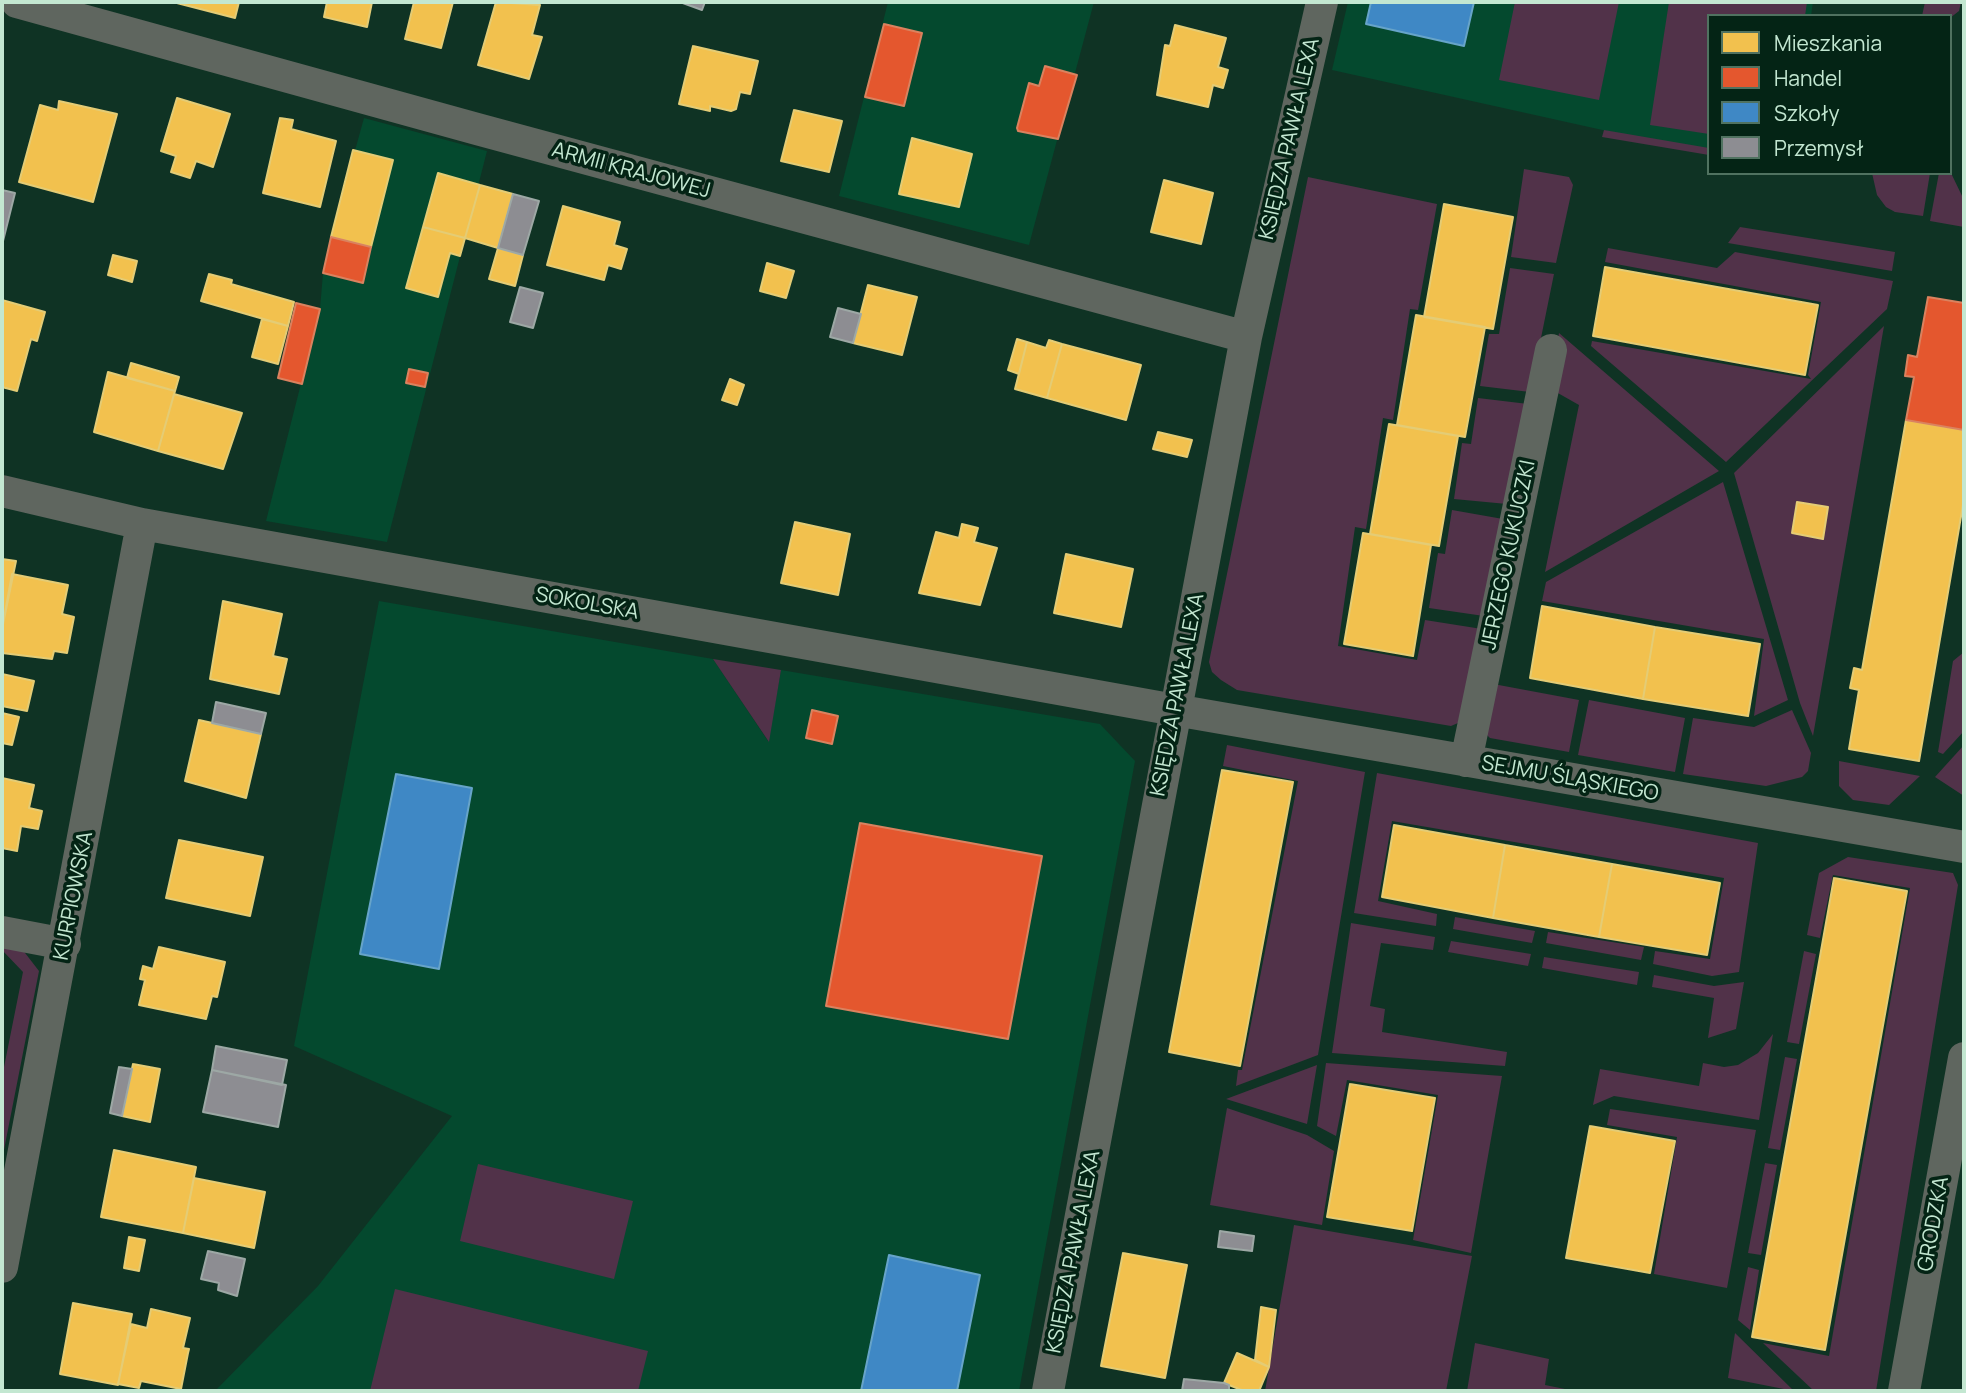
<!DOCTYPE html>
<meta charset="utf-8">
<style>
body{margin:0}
#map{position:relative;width:1966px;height:1393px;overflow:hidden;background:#0f3324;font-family:Manrope,sans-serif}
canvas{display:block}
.frame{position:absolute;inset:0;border:4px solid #c3e7d1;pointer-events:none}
.legend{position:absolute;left:1707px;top:14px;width:245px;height:161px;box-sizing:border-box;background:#042415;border:2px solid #507260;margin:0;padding:9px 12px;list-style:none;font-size:21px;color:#c3e7d1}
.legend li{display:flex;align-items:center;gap:14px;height:35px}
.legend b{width:35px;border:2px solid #507260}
</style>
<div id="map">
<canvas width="1966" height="1393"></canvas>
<div class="frame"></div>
<ul class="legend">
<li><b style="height:19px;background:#f2c14e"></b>Mieszkania</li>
<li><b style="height:19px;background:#e4572e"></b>Handel</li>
<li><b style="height:19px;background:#3f88c5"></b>Szkoły</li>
<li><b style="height:19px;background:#8d8d92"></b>Przemysł</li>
</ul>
</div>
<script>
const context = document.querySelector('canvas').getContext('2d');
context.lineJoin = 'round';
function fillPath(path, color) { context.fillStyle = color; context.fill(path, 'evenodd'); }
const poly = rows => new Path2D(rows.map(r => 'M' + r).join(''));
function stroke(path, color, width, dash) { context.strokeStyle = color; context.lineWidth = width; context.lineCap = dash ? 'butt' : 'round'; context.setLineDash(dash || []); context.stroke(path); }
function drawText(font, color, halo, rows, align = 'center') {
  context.font = font + ' Manrope,sans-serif'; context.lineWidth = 7; context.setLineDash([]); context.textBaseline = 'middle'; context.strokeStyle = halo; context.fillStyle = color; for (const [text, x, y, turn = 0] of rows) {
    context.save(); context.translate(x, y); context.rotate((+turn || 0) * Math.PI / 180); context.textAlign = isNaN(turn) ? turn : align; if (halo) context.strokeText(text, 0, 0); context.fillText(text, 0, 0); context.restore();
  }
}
const built = poly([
 [888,2,1094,2,1029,245,839,196],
 [1348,2,1813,2,1811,16,1709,16,1709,149,1634,137,1332,70],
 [364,118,487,151,387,542,266,521,320,309,323,273,331,237],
 [379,601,713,659,768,741,781,670,1100,724,1135,761,1019,1391,215,1391,318,1286,452,1116,294,1046]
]);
const green = poly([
 [1515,2,1619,2,1599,100,1499,80],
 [1669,2,1807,2,1805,16,1709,16,1709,134,1650,125],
 [1925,2,1961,2,1959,11,1950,18,1950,16,1922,16],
 [1604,130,1709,148,1709,155,1602,137],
 [1524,169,1569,177,1573,185,1556,263,1511,257],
 [1950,171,1964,200,1964,227,1930,221,1939,173],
 [1872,173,1930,173,1923,216,1895,212,1886,207,1877,195],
 [1308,177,1437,204,1418,310,1410,309,1393,420,1383,418,1366,529,1355,527,1338,646,1417,660,1425,620,1482,629,1458,723,1451,726,1237,690,1221,680,1212,672,1209,662],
 [1740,227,1895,252,1892,271,1728,243],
 [1608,248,1717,268,1735,252,1893,281,1887,309,1726,462,1591,346,1592,341,1811,379,1808,375,1821,302,1605,262],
 [1510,268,1554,274,1530,392,1480,386,1489,334,1499,334],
 [1884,326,1813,736,1800,703,1734,473],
 [1559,333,1719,471,1545,572,1579,405,1549,388],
 [1478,398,1528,404,1507,504,1454,499,1462,443,1471,444],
 [1723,482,1788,700,1754,716,1764,639,1542,601,1546,582],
 [1452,510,1503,519,1484,616,1429,608,1438,553,1445,554],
 [1964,652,1964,731,1943,754,1938,752,1953,661],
 [713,659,781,670,769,742],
 [1488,683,1579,700,1569,752,1490,738,1484,732],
 [1589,700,1685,718,1675,772,1578,755],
 [1792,710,1811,753,1808,771,1802,777,1766,786,1683,774,1693,718,1754,727],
 [1227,745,1365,772,1318,1055,1236,1086,1238,1070,1242,1070,1298,781,1223,766],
 [1964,745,1964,796,1935,777],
 [1839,761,1920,776,1889,805,1853,800,1839,786],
 [1377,773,1758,843,1739,972,1712,976,1653,964,1655,951,1710,959,1724,878,1392,821,1378,901,1437,914,1436,926,1354,913],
 [1848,857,1953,873,1958,885,1876,1391,1814,1391,1763,1343,1829,1356,1910,888,1833,875,1820,938,1807,935,1819,873],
 [1455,917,1535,931,1532,943,1453,929],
 [1351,923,1435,937,1433,950,1381,943,1370,1006,1385,1009,1382,1032,1507,1052,1505,1066,1332,1053],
 [1548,932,1644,947,1641,960,1546,943],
 [1451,941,1531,954,1528,966,1448,952],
 [2,946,22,949,39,971,2,1160,2,1077,23,972,2,950],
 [1804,951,1816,954,1799,1044,1787,1042],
 [1544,957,1639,972,1637,985,1542,968],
 [1654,975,1714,986,1744,982,1736,1029,1708,1038,1714,998,1652,987],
 [1773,1034,1759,1120,1614,1096,1593,1105,1600,1069,1699,1086,1703,1063,1724,1067,1738,1065,1758,1053],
 [1785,1057,1797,1059,1780,1150,1768,1148],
 [1326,1063,1502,1076,1471,1253,1413,1240,1438,1095,1347,1080,1336,1136,1317,1126],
 [1317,1065,1307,1124,1226,1099],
 [1227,1108,1307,1135,1334,1151,1322,1225,1210,1205],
 [1610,1109,1756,1130,1727,1288,1654,1274,1677,1137,1607,1125],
 [1765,1163,1777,1165,1761,1255,1748,1253],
 [478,1164,633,1201,614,1279,460,1241],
 [1294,1225,1472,1256,1446,1391,1265,1391],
 [1748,1267,1759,1270,1750,1330,1738,1320],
 [395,1289,648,1351,638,1391,370,1391],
 [1735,1333,1794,1391,1728,1378],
 [1475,1343,1549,1359,1545,1385,1570,1390,1467,1391]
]);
const homes = poly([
 [173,2,239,2,235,18,173,2],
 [327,2,372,2,367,27,324,17,327,2],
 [414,2,453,2,441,48,405,39,414,2],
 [496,2,540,5,532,35,542,37,529,79,478,65,496,2],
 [1175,25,1226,38,1218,67,1228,70,1223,88,1213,85,1208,107,1157,95,1165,45,1170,46,1175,25],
 [693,46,758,61,750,94,740,92,736,109,731,111,710,106,710,111,679,104,693,46],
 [177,98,230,114,213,167,196,161,190,178,171,172,176,156,161,151,177,98],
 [59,101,117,114,93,202,19,182,40,105,58,110,59,101],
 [794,110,842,121,829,172,781,161,794,110],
 [280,118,293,120,291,129,336,141,320,207,263,193,280,118],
 [912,138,972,154,959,207,899,194,912,138],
 [353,150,393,160,371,247,331,237,353,150],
 [438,173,480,185,465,238,423,227,438,173],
 [1164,180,1213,193,1201,244,1151,232,1164,180],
 [480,185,513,194,498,248,465,238,480,185],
 [1444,204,1513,217,1493,329,1424,317,1444,204],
 [563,206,620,222,614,245,627,249,621,269,608,265,604,280,547,265,563,206],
 [423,227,465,238,460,256,450,253,438,297,406,288,423,227],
 [498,248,523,255,515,286,489,279,498,248],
 [113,255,137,261,132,282,108,275,113,255],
 [767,263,794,271,786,298,760,291,767,263],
 [1605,267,1818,305,1805,375,1593,336,1605,267],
 [209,274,232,280,231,284,294,302,288,326,201,301,209,274],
 [868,285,917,297,902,355,853,343,868,285],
 [2,300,45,312,37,341,31,339,17,391,2,387,2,300],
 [1416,315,1485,327,1465,437,1397,425,1416,315],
 [262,319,288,326,278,364,252,357,262,319],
 [1017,339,1027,342,1019,374,1008,370,1017,339],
 [1049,340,1062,344,1047,398,1015,389,1027,342,1046,348,1049,340],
 [1062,344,1141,365,1126,420,1047,398,1062,344],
 [131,363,179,377,175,391,127,378,131,363],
 [108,372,175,391,158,451,94,432,108,372],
 [730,379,744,385,737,405,722,400,730,379],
 [174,394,242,413,223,469,158,451,174,394],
 [1906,420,1964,430,1964,499,1919,761,1849,749,1859,690,1850,688,1854,668,1862,670,1906,420],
 [1389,424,1458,436,1439,546,1370,534,1389,424],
 [1158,432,1192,440,1187,457,1153,449,1158,432],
 [1797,502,1828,507,1823,539,1792,533,1797,502],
 [795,522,850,534,838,595,781,583,795,522],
 [962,524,978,528,974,542,997,548,980,605,919,593,936,532,959,538,962,524],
 [1363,533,1431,545,1413,656,1344,644,1363,533],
 [1066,554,1133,569,1121,627,1054,613,1066,554],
 [2,559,16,561,2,629,2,559],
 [12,574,68,585,62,614,74,617,67,653,54,651,52,659,2,653,2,629,12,574],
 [223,601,282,614,273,656,287,659,279,694,210,679,223,601],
 [1542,606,1655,627,1643,699,1530,678,1542,606],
 [1655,627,1760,644,1748,716,1643,699,1655,627],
 [2,674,34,681,27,711,2,706,2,674],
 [2,713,19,717,12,745,2,743,2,713],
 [199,720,261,734,246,798,185,781,199,720],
 [1222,770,1293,782,1240,1066,1169,1052,1222,770],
 [2,778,34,785,29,808,42,811,38,829,21,826,17,851,2,848,2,778],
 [1394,825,1505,845,1493,918,1382,897,1394,825],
 [179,840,263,857,250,916,166,898,179,840],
 [1505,845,1612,864,1599,937,1493,918,1505,845],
 [1612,864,1720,883,1707,955,1599,937,1612,864],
 [1834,878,1907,891,1825,1350,1752,1337,1834,878],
 [159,947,225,962,217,997,212,996,206,1019,139,1005,145,980,140,979,143,966,153,969,159,947],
 [133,1064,160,1069,150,1122,122,1116,133,1064],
 [1350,1084,1435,1098,1412,1231,1327,1217,1350,1084],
 [1590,1126,1675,1141,1650,1273,1566,1258,1590,1126],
 [114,1150,196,1167,183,1233,101,1217,114,1150],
 [194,1178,265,1192,254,1248,183,1233,194,1178],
 [129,1237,145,1240,139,1271,124,1268,129,1237],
 [1123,1253,1187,1265,1165,1378,1101,1366,1123,1253],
 [73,1303,132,1314,118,1385,60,1374,73,1303],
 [1261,1307,1276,1310,1269,1367,1255,1360,1261,1307],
 [151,1309,190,1318,183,1348,189,1349,188,1353,181,1389,141,1381,139,1388,118,1384,131,1324,147,1328,151,1309],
 [1237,1353,1269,1367,1259,1391,1244,1391,1224,1383,1237,1353]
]);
const shops = poly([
 [884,24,922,33,904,106,865,97,884,24],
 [1045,66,1077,75,1058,139,1018,131,1017,128,1029,83,1039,86,1045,66],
 [331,237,371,247,363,283,323,273,331,237],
 [1928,297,1964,303,1964,430,1906,420,1914,377,1905,376,1908,355,1917,357,1928,297],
 [296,303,320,309,302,384,278,378,296,303],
 [409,369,428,373,425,387,406,383,409,369],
 [812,710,838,716,832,744,806,738,812,710],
 [860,823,1042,856,1008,1039,826,1006,860,823]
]);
const schools = poly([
 [1371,2,1474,2,1464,46,1366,24,1371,2],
 [396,774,472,788,439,969,360,954,396,774],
 [889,1255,980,1275,957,1391,861,1391,889,1255]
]);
const industry = poly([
 [680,2,705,2,702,10,680,2],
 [2,190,15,193,2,245,2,190],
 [513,194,539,201,523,255,498,248,513,194],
 [520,287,543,293,533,328,510,322,520,287],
 [838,308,861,314,853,343,830,337,838,308],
 [216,702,266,713,261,734,212,723,216,702],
 [216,1046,287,1060,282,1085,212,1070,216,1046],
 [119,1067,132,1069,122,1116,110,1113,119,1067],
 [212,1070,286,1085,278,1127,203,1112,212,1070],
 [1220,1231,1254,1236,1252,1251,1218,1247,1220,1231],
 [208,1251,245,1259,237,1296,218,1290,219,1283,201,1279,208,1251],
 [1184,1379,1224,1383,1229,1385,1229,1391,1182,1391,1184,1379]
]);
const street = poly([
 [17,2,477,129,1246,337],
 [2,491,142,524,1175,710,1964,847],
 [1466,761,1551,350],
 [2,932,65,944],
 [2,1267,142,524],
 [1048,1391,1246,337,1322,2],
 [1904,1391,1964,1058]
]);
const streetNames = [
 ["KSIĘDZA PAWŁA LEXA",1290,139,-77],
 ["ARMII KRAJOWEJ",631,171,15],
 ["JERZEGO KUKUCZKI",1509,555,-78],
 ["SOKOLSKA",587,604,10],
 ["KSIĘDZA PAWŁA LEXA",1178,695,-79],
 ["SEJMU ŚLĄSKIEGO",1570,779,10],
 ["KURPIOWSKA",74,896,-79],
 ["GRODZKA",1934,1224,-80],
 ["KSIĘDZA PAWŁA LEXA",1074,1252,-79]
];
fillPath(built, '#04492e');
fillPath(green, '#513249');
fillPath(homes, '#f2c14e');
stroke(homes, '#e4cc75', 2);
fillPath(shops, '#e4572e');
stroke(shops, '#da825f', 2);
fillPath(schools, '#3f88c5');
stroke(schools, '#67a4c9', 2);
fillPath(industry, '#8d8d92');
stroke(industry, '#9da8a5', 2);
stroke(street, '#5f665f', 32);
drawText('21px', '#c3e7d1', '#042415', streetNames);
</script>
